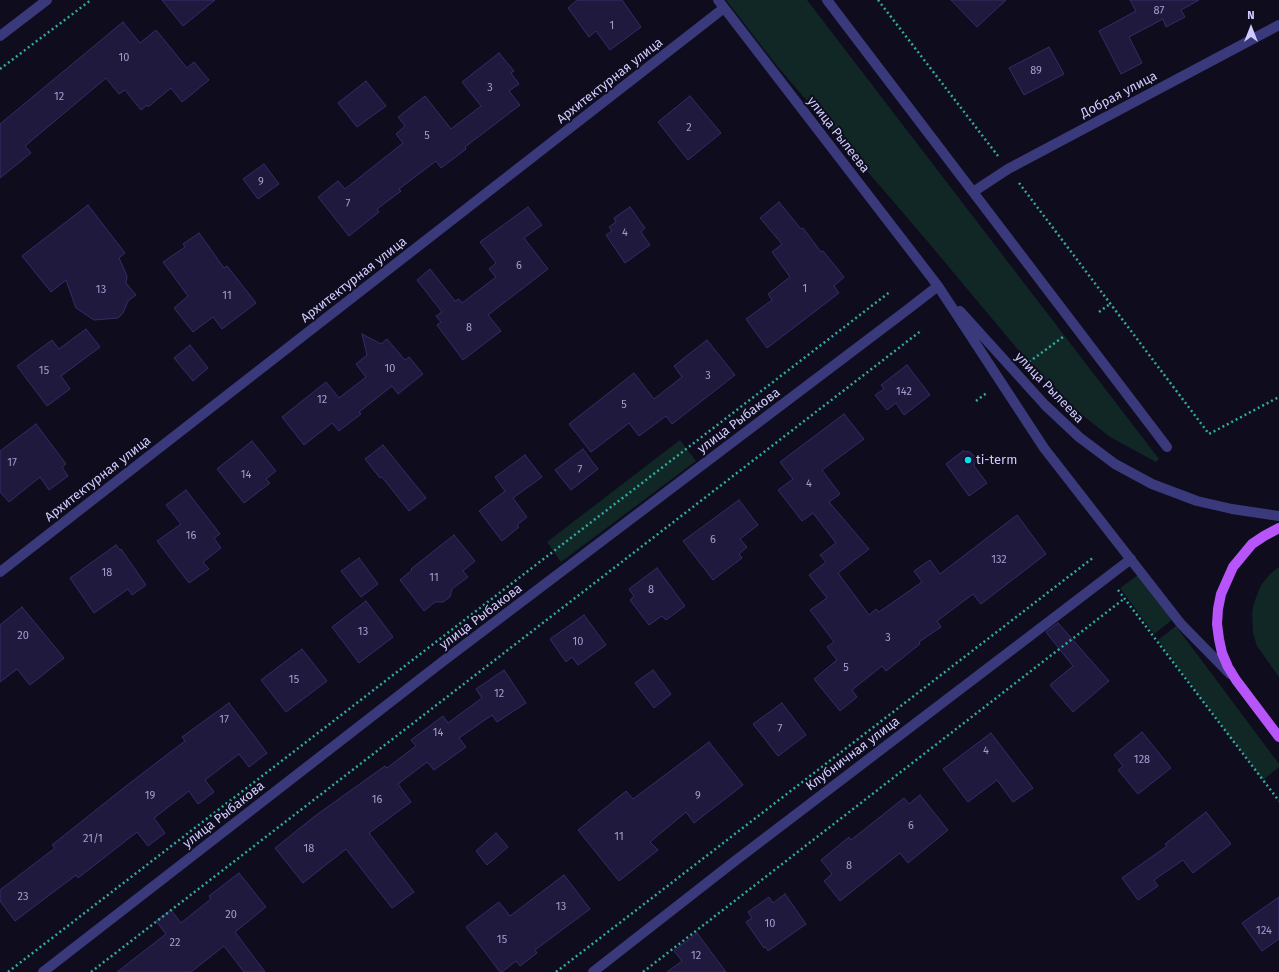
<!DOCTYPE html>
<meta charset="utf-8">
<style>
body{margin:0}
#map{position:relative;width:1279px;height:972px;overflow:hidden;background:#0f0c1e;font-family:"Fira Sans",sans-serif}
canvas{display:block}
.north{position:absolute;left:1231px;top:8px;width:40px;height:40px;-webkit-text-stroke:3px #0f0c1e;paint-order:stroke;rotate:0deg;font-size:11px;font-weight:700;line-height:16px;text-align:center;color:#cfcbfe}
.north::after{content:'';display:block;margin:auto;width:14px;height:18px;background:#cfcbfe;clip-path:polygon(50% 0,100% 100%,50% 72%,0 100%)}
</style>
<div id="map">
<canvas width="1279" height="972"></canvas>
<div class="north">N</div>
</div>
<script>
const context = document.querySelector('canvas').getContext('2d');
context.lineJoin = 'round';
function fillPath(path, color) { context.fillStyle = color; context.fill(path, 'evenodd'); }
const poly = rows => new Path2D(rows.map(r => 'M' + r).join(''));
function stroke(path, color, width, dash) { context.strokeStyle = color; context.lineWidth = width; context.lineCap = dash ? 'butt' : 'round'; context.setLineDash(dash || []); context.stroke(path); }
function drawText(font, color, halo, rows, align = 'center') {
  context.font = font + ' "Fira Sans",sans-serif'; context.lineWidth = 4; context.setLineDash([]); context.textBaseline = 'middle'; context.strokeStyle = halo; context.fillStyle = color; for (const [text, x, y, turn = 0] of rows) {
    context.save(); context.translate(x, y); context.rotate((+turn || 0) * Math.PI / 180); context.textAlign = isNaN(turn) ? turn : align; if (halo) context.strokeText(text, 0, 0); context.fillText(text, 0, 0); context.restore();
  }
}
const green = poly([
 [726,0,807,0,1159,459,1156,462,1110,437,1076,410,1035,370,928,242,777,66],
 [680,440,696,461,561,562,547,542],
 [1279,567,1279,677,1257,646,1253,633,1252,613,1254,603,1261,585,1270,574],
 [1138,575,1172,620,1154,634,1120,588],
 [1176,626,1279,764,1279,767,1263,780,1158,640]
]);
const building = poly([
 [162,0,215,0,183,26,162,0],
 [577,0,622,0,641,27,610,50,596,31,589,37,568,8,577,0],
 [951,0,1006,0,977,27,951,0],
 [1130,0,1199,0,1181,10,1185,17,1166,27,1163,19,1129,37,1142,63,1121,74,1099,31,1136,11,1130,0],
 [123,22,140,43,156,30,187,68,194,62,209,80,182,102,171,88,148,107,147,105,141,110,125,90,119,94,106,78,25,146,31,153,0,178,0,124,123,22],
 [1049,47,1064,74,1024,95,1009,68,1049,47],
 [499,53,514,71,511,73,519,84,509,91,520,105,465,147,466,149,441,168,436,161,399,189,401,191,377,209,379,212,349,236,318,197,338,181,345,189,403,143,396,134,405,126,398,117,425,96,451,129,481,106,462,82,499,53],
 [366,81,386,106,357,127,338,103,366,81],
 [690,96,721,133,688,160,658,122,690,96],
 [264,164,279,184,258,199,243,179,264,164],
 [779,202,801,229,803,228,821,252,823,251,844,277,834,286,839,293,767,348,746,319,772,300,768,294,790,277,772,252,782,244,760,218,779,202],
 [88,205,125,253,119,258,127,276,126,283,136,295,128,301,123,313,118,318,94,320,76,308,66,280,51,292,22,256,88,205],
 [528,207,542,225,524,238,548,269,488,315,501,331,463,360,437,325,441,322,436,316,442,312,417,280,430,269,455,301,459,299,462,303,496,277,489,269,496,263,480,242,528,207],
 [630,207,645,228,641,232,650,245,625,263,606,235,612,231,609,227,616,222,614,218,630,207],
 [199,233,224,268,227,266,256,303,222,329,213,317,193,332,174,308,188,296,163,262,185,247,183,244,199,233],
 [86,329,100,347,61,376,70,389,47,406,17,366,52,340,59,349,86,329],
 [362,334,381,344,387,339,405,360,409,357,423,374,398,394,392,386,359,412,361,414,339,431,332,423,304,445,282,417,326,382,339,398,366,377,356,364,367,355,362,334],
 [707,340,735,375,672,424,666,416,639,436,629,423,591,452,569,424,634,373,654,399,682,377,674,366,707,340],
 [190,345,208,368,193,381,174,358,190,345],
 [907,365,930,395,904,415,896,403,887,410,875,395,884,389,881,385,907,365],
 [844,414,864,439,822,470,840,494,829,502,869,549,838,573,869,615,876,609,879,612,922,582,914,571,930,560,940,574,1017,515,1046,554,981,604,973,594,937,621,941,627,919,642,920,644,886,671,882,666,852,690,857,697,840,711,814,679,837,660,827,647,834,642,810,610,827,598,809,575,826,562,820,555,836,543,813,513,802,521,778,490,793,479,780,462,844,414],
 [36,424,66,464,62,467,68,476,49,490,40,477,9,502,0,492,0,451,36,424],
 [252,441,276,471,266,479,270,483,244,503,217,469,252,441],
 [383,445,426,498,409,511,382,477,380,478,365,459,383,445],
 [583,449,598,469,571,490,555,470,583,449],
 [963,451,970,452,976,458,974,466,987,483,969,496,946,464,963,451],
 [525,455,542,477,513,498,527,517,517,525,519,527,502,541,479,511,505,491,495,477,525,455],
 [186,490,220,534,214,538,221,548,203,562,209,569,189,583,157,541,181,524,166,505,186,490],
 [739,500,758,525,740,539,747,547,739,554,742,558,713,580,683,541,739,500],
 [454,535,475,561,463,571,468,577,452,589,450,597,443,602,435,602,424,611,400,580,412,570,411,569,454,535],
 [116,545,120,550,121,549,146,585,132,595,128,589,94,613,70,578,116,545],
 [359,558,378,584,361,597,341,571,359,558],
 [657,568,685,606,666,620,662,616,649,625,630,600,634,596,629,589,657,568],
 [366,601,393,637,359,663,332,627,366,601],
 [22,607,64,658,30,685,17,669,0,682,0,625,22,607],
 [584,615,606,645,578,665,572,657,566,662,550,639,584,615],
 [1058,623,1109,681,1073,712,1050,685,1073,666,1046,632,1058,623],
 [302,649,327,681,286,712,261,680,302,649],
 [504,670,526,703,497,722,492,715,459,738,466,747,434,770,427,762,398,784,411,802,369,833,414,892,392,908,346,849,303,883,275,848,315,816,385,766,387,768,416,746,411,740,443,716,448,723,482,698,476,689,504,670],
 [653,670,671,694,654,708,635,683,653,670],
 [229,703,267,753,249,767,239,754,205,780,214,792,198,804,189,791,154,818,165,833,148,846,137,832,78,878,76,875,15,921,0,901,0,890,55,848,52,845,130,783,185,741,182,737,229,703],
 [782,703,806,735,778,756,753,724,782,703],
 [1142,732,1171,768,1138,794,1118,770,1123,766,1114,755,1142,732],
 [991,733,1033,788,1013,802,997,780,968,802,943,769,991,733],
 [709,742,743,785,694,823,686,812,650,842,658,850,619,881,578,830,626,791,633,799,709,742],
 [920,795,948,830,908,863,900,853,840,901,824,881,832,874,821,860,849,837,851,840,904,798,909,804,920,795],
 [1206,812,1231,844,1193,873,1183,860,1154,880,1158,886,1138,900,1122,878,1167,846,1165,844,1206,812],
 [496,833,508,847,487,865,476,851,496,833],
 [239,873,266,907,235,932,265,972,244,972,224,946,191,972,117,972,166,934,156,921,171,910,181,923,211,899,209,896,239,873],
 [564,875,590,909,535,950,537,953,520,966,516,961,502,972,500,972,466,927,499,902,510,916,564,875],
 [785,894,806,924,768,951,766,947,764,948,746,922,752,918,748,912,769,897,773,903,785,894],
 [1279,897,1279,939,1262,951,1242,923,1279,897],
 [697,933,726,972,667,972,682,961,674,951,697,933]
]);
const path = poly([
 [878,0,998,156],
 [0,69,91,0],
 [1019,183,1209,434,1279,397],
 [1099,312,1110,304],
 [1029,362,1063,337],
 [976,401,988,392],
 [1118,590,1279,801],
 [8,972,891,291],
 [91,972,922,330],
 [556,972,1094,557],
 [643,972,1125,598]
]);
const minor = poly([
 [718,0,938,286,1044,448,1181,624,1230,674],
 [827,0,1167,447],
 [0,36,47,0],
 [973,192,1008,169,1279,25],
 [960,311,1045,405,1079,437,1115,464,1152,484,1197,501,1232,509,1279,516],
 [0,572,724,8],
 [43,972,442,662,907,310,938,286],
 [593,972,731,864,1131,559]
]);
const major = poly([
 [1279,528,1264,536,1252,544,1233,567,1221,594,1218,609,1217,624,1219,639,1222,653,1228,667,1236,680,1279,737]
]);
const markers = [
 [968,460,4,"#07deee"]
];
const numberNames = [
 ["87",1159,11],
 ["1",612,26],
 ["10",124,58],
 ["89",1036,71],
 ["3",490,88],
 ["12",59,97],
 ["2",689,128],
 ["5",427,136],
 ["9",261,182],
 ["7",348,204],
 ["4",625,233],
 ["6",519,266],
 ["1",805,289],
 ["13",101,290],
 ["11",227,296],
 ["8",469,328],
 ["10",390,369],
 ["15",44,371],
 ["3",708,376],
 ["142",904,392],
 ["12",322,400],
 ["5",624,405],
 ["17",12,463],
 ["7",580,470],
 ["14",246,475],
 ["4",809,484],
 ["16",191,536],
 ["6",713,540],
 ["132",999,560],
 ["18",107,573],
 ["11",434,578],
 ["8",651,590],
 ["13",363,632],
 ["20",23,636],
 ["3",888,638],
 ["10",578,642],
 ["5",846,668],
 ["15",294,680],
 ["12",499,694],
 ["17",224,720],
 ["7",780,729],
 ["14",438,733],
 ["4",986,751],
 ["128",1142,760],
 ["19",150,796],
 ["9",698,796],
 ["16",377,800],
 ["6",911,826],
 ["11",619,837],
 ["21/1",93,839],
 ["18",309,849],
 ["8",849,866],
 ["23",23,897],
 ["13",561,907],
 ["20",231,915],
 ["10",770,924],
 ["124",1264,931],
 ["15",502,940],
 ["22",175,943],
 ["12",696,956]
];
const streetNames = [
 ["Архитектурная улица",610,81,-38],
 ["Добрая улица",1119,95,-28],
 ["улица Рылеева",838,135,52],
 ["Архитектурная улица",354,280,-38],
 ["улица Рылеева",1049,388,46],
 ["улица Рыбакова",739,421,-37],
 ["Архитектурная улица",98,479,-38],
 ["улица Рыбакова",481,617,-37],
 ["Клубничная улица",853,754,-37],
 ["улица Рыбакова",224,815,-38]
];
const poiNames = [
 ["ti-term",976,460]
];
fillPath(green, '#102726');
fillPath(building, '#1f193e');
stroke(building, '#362c69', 1);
stroke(path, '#30aca0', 2.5, [2, 3]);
stroke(minor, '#39397c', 10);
stroke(major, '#b755fa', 10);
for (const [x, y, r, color] of markers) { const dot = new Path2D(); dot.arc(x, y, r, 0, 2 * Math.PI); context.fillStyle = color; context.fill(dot); stroke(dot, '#0f0c1e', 1.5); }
drawText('11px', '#a39ece', null, numberNames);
drawText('13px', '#cfcbfe', '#0f0c1e', streetNames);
drawText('13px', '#cfcbfe', '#0f0c1e', poiNames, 'left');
</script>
